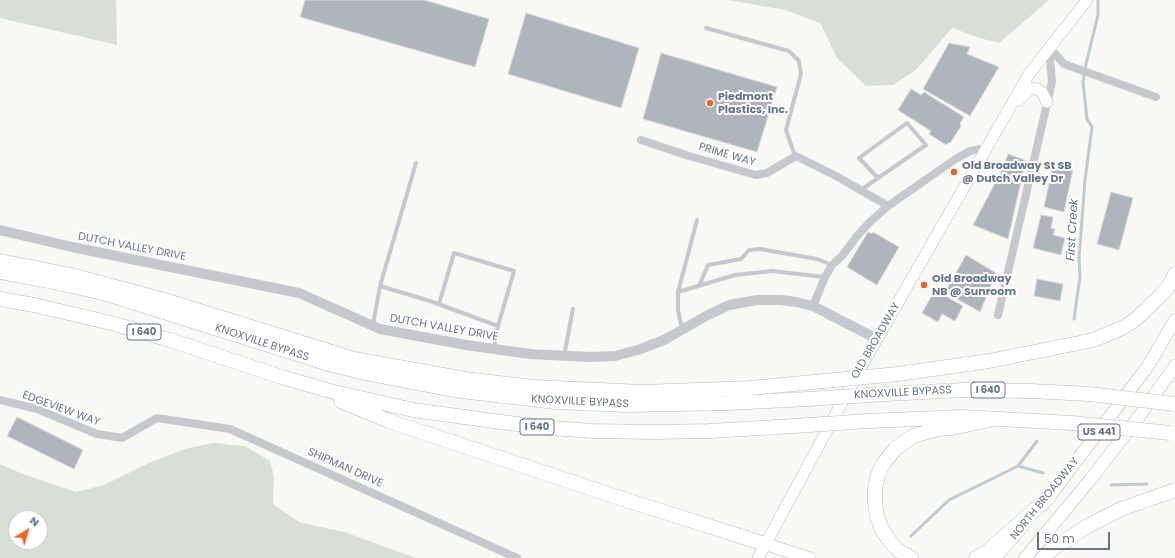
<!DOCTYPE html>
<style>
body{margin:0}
#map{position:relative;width:1175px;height:558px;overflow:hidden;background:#f8f8f5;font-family:Poppins,sans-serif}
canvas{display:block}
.north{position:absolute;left:8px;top:510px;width:40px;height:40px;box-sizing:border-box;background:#fff;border:1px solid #c1c8cf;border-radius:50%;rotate:38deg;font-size:11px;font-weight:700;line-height:16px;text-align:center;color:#657587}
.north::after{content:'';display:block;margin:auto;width:14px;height:18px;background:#ec6420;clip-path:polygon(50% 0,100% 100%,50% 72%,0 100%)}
.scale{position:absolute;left:1037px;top:532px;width:73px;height:18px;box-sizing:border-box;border:2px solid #657587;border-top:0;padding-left:5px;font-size:12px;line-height:14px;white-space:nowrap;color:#657587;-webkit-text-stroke:3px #fff;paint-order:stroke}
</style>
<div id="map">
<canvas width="1175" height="558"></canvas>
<div class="north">N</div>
<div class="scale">50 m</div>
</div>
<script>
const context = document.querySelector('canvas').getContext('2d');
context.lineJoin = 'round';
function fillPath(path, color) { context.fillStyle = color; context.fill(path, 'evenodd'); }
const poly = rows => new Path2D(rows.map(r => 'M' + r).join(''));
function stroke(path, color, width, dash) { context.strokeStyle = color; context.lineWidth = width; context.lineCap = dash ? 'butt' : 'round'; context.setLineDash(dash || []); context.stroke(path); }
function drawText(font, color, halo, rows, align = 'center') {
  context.font = font + ' Poppins,sans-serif'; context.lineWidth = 4; context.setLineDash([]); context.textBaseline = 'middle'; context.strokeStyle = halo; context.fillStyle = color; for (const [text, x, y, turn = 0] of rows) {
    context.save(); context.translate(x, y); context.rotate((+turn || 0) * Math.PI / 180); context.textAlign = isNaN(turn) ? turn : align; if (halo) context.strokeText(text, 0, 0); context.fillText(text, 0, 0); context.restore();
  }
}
const green = poly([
 [0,0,116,0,117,45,0,18],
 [727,0,1049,0,999,43,979,38,952,28,916,70,893,85,866,86,837,58,820,23,785,10],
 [214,443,245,446,270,461,274,476,273,504,299,522,347,533,416,558,0,558,0,464,23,474,76,492,104,485,149,463,184,449],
 [16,518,40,518,40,542,16,542]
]);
const stream = poly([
 [1074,319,1080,277,1079,258,1085,180,1092,127,1087,119,1083,82,1086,64,1098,15,1098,0],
 [1018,466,1043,473],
 [1111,485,1147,484],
 [911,536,949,500,1018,466,1037,441]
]);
const building = poly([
 [305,0,424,0,489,19,475,67,300,17,305,0],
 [526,13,639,48,621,108,508,74,526,13],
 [949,43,970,47,967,54,999,67,970,116,923,89,949,43],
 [661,53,777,87,757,152,643,119,661,53],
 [911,89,921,95,924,92,964,117,960,123,961,126,951,142,948,143,946,145,929,134,931,131,898,110,911,89],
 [1008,154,1025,160,1022,177,1008,239,973,225,1002,170,1008,154],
 [1053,165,1073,169,1064,212,1044,207,1053,165],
 [1111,192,1133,198,1119,250,1097,244,1111,192],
 [1041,215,1053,217,1051,228,1055,229,1053,235,1065,238,1061,255,1033,248,1041,215],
 [868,232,872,234,873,232,899,247,877,285,847,267,868,232],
 [966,255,996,273,980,312,945,292,966,255],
 [1037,279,1063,284,1060,301,1034,296,1037,279],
 [935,290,963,306,955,321,942,314,938,322,922,313,935,290],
 [17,417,83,450,74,469,7,436,17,417]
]);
const service = poly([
 [706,28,789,51,799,61,801,74,786,130,795,156],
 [416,163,380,286,430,301,498,326,494,348],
 [861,190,878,178,926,145,907,123,859,158,878,178],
 [699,286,708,265,741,259,749,250,760,249,817,259,832,265],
 [678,292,697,220],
 [439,304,454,253,514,271,498,326],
 [373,325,380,286],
 [682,329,678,310,678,292,735,275,772,271,825,277],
 [564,356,573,309]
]);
const minor = poly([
 [1050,48,1064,64,1156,97],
 [641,140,689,156,756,175,767,173,796,156,838,177,888,206],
 [813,306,825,277,832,265,842,256,857,236,870,222,888,206,954,160,970,151,987,148],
 [998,315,1052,82,1049,47],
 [0,400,37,409,97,434,122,438,157,418,230,429,517,558]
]);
const tertiary = poly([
 [0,230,72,247,299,293,380,329,466,345,530,354,590,357,615,356,638,350,664,340,706,316,729,305,757,300,781,300,796,302,813,306,877,339]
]);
const secondary = poly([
 [1019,100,1031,88,1035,88,1042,92,1047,102],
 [758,558,865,360,1029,74,1087,0]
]);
const primary = poly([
 [1043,505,1148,366,1175,320],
 [765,544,809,558],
 [995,558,1022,527],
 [1025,558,1091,479,1140,415,1175,366]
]);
const motorway = poly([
 [0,261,71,275,161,299,354,359,465,379,533,387,643,392,751,388],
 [0,272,54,282,107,294,329,364,365,373,453,390,556,402,626,405,728,403,808,399],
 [0,299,34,305,111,323,170,340,285,378,330,391,413,410,501,422,551,428,593,431,654,432,710,431,794,426],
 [898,374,989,361,1079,343,1096,339,1124,327,1136,319,1158,298,1168,287,1175,274],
 [886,394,964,390,1031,391,1089,394],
 [341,401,389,421,617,497,765,544],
 [868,421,963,417,1072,423],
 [911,558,898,550,889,540,883,531,877,517,875,502,875,489,878,475,883,464,895,449,913,436,938,429,952,428,994,419],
 [976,558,988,551,1049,497],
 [1043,558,1055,547,1088,526,1121,509,1175,490]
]);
const motorwayBridge = poly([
 [751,388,898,374],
 [1089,394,1175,404],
 [808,399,886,394],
 [1072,423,1170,433],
 [794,426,868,421]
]);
const markers = [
 [710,103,4,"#ec6420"],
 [954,172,4,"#ec6420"],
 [924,285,4,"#ec6420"]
];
const shields = [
 [144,332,34],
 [988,390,34],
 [537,427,34],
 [1099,432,42]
];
const shieldNames = [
 ["I 640",144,332],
 ["I 640",988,390],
 ["I 640",537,427],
 ["US 441",1099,432]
];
const poiNames = [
 ["Piedmont",718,97],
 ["Plastics, Inc.",718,110],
 ["Old Broadway St SB",962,166],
 ["@ Dutch Valley Dr",962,179],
 ["Old Broadway",932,279],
 ["NB @ Sunroom",932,292]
];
const streetNames = [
 ["PRIME WAY",727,155,16],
 ["DUTCH VALLEY DRIVE",132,247,11],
 ["DUTCH VALLEY DRIVE",444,328,10],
 ["OLD BROADWAY",876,341,-60],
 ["KNOXVILLE BYPASS",262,343,18],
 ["KNOXVILLE BYPASS",903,393,-3],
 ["KNOXVILLE BYPASS",580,402,3],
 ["EDGEVIEW WAY",61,409,20],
 ["SHIPMAN DRIVE",345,468,24],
 ["NORTH BROADWAY",1045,499,-51]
];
const waterNames = [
 ["First Creek",1073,230,-87]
];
fillPath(green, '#d8e0d6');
stroke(stream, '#bfcacf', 3);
fillPath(building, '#aeb5bc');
stroke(building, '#d9d9d7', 1);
stroke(secondary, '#b9bec3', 12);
stroke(primary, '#b8bcc0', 13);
stroke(motorway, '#b9bcc0', 15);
stroke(service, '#c5c8cc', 4);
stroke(minor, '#c5c8cc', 8);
stroke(tertiary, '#c5c8cc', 10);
stroke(secondary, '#fff', 11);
stroke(primary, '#fff', 12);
stroke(motorway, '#fff', 14);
stroke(motorwayBridge, '#b9bcc0', 15, []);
stroke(motorwayBridge, '#fff', 14);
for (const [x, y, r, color] of markers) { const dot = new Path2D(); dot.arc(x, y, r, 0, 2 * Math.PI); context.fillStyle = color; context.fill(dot); stroke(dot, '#fff', 1.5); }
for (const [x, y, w] of shields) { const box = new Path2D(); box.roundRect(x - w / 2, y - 8, w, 16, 3); context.fillStyle = '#fff'; context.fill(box); stroke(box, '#657587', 1); }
drawText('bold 10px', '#657587', null, shieldNames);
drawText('bold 11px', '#657587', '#fff', poiNames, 'left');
drawText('11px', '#657587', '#fff', streetNames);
drawText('italic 12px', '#617783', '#fff', waterNames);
</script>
